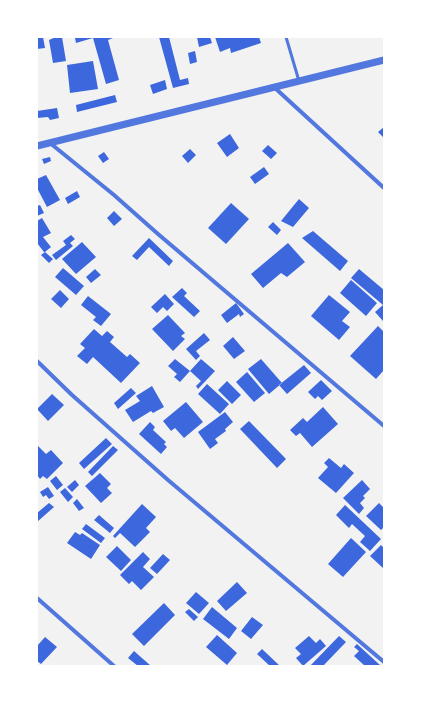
<!DOCTYPE html>
<style>
body{margin:0}
#map{position:relative;width:421px;height:703px;overflow:hidden;background:#f2f2f2;font-family:Spectral,serif}
canvas{display:block}
.frame{position:absolute;inset:0;border:38px solid #fff;pointer-events:none}
</style>
<div id="map">
<canvas width="421" height="703"></canvas>
<div class="frame"></div>
</div>
<script>
const context = document.querySelector('canvas').getContext('2d');
context.lineJoin = 'round';
function fillPath(path, color) { context.fillStyle = color; context.fill(path, 'evenodd'); }
const poly = rows => new Path2D(rows.map(r => 'M' + r).join(''));
function stroke(path, color, width, dash) { context.strokeStyle = color; context.lineWidth = width; context.lineCap = dash ? 'butt' : 'round'; context.setLineDash(dash || []); context.stroke(path); }
const building = poly([
 [37,37,43,37,45,48,37,49],
 [56,37,62,37,66,61,53,63,49,40],
 [78,37,113,37,113,38,108,40,119,80,106,84,93,38,76,43,75,38],
 [159,37,169,37,180,80,188,78,189,84,173,88],
 [197,37,210,37,212,43,199,47],
 [215,37,259,37,261,43,231,53,230,48,220,52],
 [195,51,197,62,190,64,188,53],
 [93,61,98,89,70,93,67,65],
 [165,80,167,89,153,94,150,85],
 [115,95,117,102,77,112,76,105],
 [57,108,59,118,50,120,48,117,37,118,37,111],
 [384,127,384,138,378,132],
 [230,134,239,148,227,157,217,143],
 [268,145,277,153,271,159,262,151],
 [190,149,196,155,188,163,182,156],
 [104,152,109,159,103,163,98,156],
 [50,157,51,161,44,164,42,159],
 [264,167,269,174,255,184,250,177],
 [46,175,60,200,47,207,37,188,37,179],
 [77,191,80,197,68,204,65,198],
 [299,199,309,208,293,227,281,221],
 [231,203,249,219,226,244,208,228],
 [40,205,44,213,37,216,37,206],
 [114,211,122,219,114,226,107,218],
 [42,218,51,233,43,237,51,247,45,252,53,259,49,263,41,255,45,252,44,252,37,243,37,221],
 [273,222,281,230,277,235,268,227],
 [313,231,348,261,340,271,302,238],
 [71,235,75,239,70,243,73,246,56,260,52,255,66,245,63,241],
 [149,238,173,261,169,266,149,247,137,260,132,256],
 [82,242,96,257,76,274,62,259],
 [288,243,305,262,287,277,281,273,263,288,251,274],
 [63,268,84,286,76,295,55,277],
 [95,269,101,275,91,283,86,277],
 [359,269,384,290,383,321,375,312,383,305,351,278],
 [351,280,377,303,366,316,340,293],
 [182,288,187,293,184,296,200,311,194,317,172,297],
 [60,290,69,299,61,308,51,299],
 [165,294,174,304,167,311,163,307,157,313,151,307],
 [329,295,350,312,342,321,350,327,339,340,311,316],
 [88,296,111,314,101,326,93,320,96,317,81,305],
 [236,303,244,314,240,317,239,314,227,323,221,315],
 [168,315,185,333,181,336,185,339,173,351,152,329],
 [378,326,384,332,384,370,376,379,350,356],
 [94,329,102,336,107,331,114,337,110,342,127,357,130,354,140,363,121,383,93,357,87,364,77,356,85,348,80,344],
 [204,333,210,340,196,351,200,356,196,360,186,349],
 [233,337,245,351,234,359,223,346],
 [175,359,190,371,180,382,174,377,177,374,168,366],
 [201,359,215,371,198,389,196,386,201,381,190,371],
 [261,359,282,383,269,394,248,369],
 [304,365,311,373,287,394,279,385],
 [247,372,265,393,254,402,236,382],
 [321,380,332,391,322,400,318,396,315,399,308,392],
 [227,381,241,395,232,404,218,390],
 [207,384,229,404,220,414,198,394],
 [152,386,164,407,153,413,151,411,133,422,125,410,140,401,136,396],
 [131,388,136,393,118,409,114,403],
 [52,394,64,405,48,421,37,409],
 [186,402,203,422,184,438,175,428,171,431,163,421],
 [323,407,338,424,312,447,300,433,296,436,290,430,303,418,307,422],
 [225,412,233,422,225,429,226,431,215,439,218,443,210,449,198,432],
 [249,421,286,459,277,468,240,429],
 [150,422,155,427,153,430,166,442,164,444,167,447,161,454,139,434],
 [106,438,112,444,84,469,79,463],
 [38,446,46,454,51,450,63,463,47,479,43,476,40,479,37,475,37,447],
 [113,446,118,450,92,476,88,472],
 [329,458,341,468,344,464,354,473,336,493,318,478,328,467,324,463],
 [100,473,111,484,107,488,112,493,101,503,85,486],
 [56,476,63,485,57,490,50,481],
 [75,480,79,485,72,492,67,487],
 [362,480,370,489,363,496,365,498,360,503,364,508,359,514,343,498],
 [48,487,54,496,49,499,46,495,43,497,40,492],
 [65,488,73,497,68,502,60,492],
 [77,499,84,508,79,511,73,503],
 [49,503,54,507,37,522,37,513],
 [379,503,384,508,384,527,381,530,366,516],
 [142,504,156,517,146,528,150,532,135,547,120,533,115,538,113,536],
 [345,505,381,539,370,551,360,542,365,536,352,524,349,528,336,515],
 [99,515,114,528,110,533,94,520],
 [86,524,105,538,101,543,82,529],
 [75,532,80,535,82,533,100,545,91,559,67,543],
 [351,538,366,552,343,577,328,564],
 [381,545,384,548,384,569,370,556],
 [117,546,131,560,121,571,106,557],
 [143,552,150,559,143,567,154,577,141,590,132,581,129,584,120,575],
 [163,554,170,560,157,574,150,568],
 [237,582,247,593,226,611,217,601],
 [196,592,209,603,199,614,186,603],
 [164,603,175,615,144,646,132,634],
 [212,607,237,628,229,639,203,619],
 [189,609,198,617,194,621,185,612],
 [252,617,263,625,251,639,241,631],
 [217,635,237,653,227,665,206,647],
 [309,636,316,643,320,639,326,646,303,666,296,658,301,654,295,648],
 [339,636,346,642,323,666,310,666],
 [45,637,57,647,41,664,37,661,38,654,37,646],
 [357,644,381,666,365,666,354,656,359,651,354,647],
 [262,649,280,666,270,666,257,654],
 [134,651,151,666,138,666,128,658]
]);
const service = poly([
 [286,37,299,81]
]);
const minor = poly([
 [275,88,384,188],
 [50,143,114,195,158,234,384,426],
 [37,361,72,395,168,480,384,662],
 [37,598,114,666]
]);
const tertiary = poly([
 [37,146,384,60]
]);
fillPath(building, '#3d67dc');
stroke(service, '#5277de', 3);
stroke(minor, '#5277de', 4);
stroke(tertiary, '#5277de', 7);
</script>
